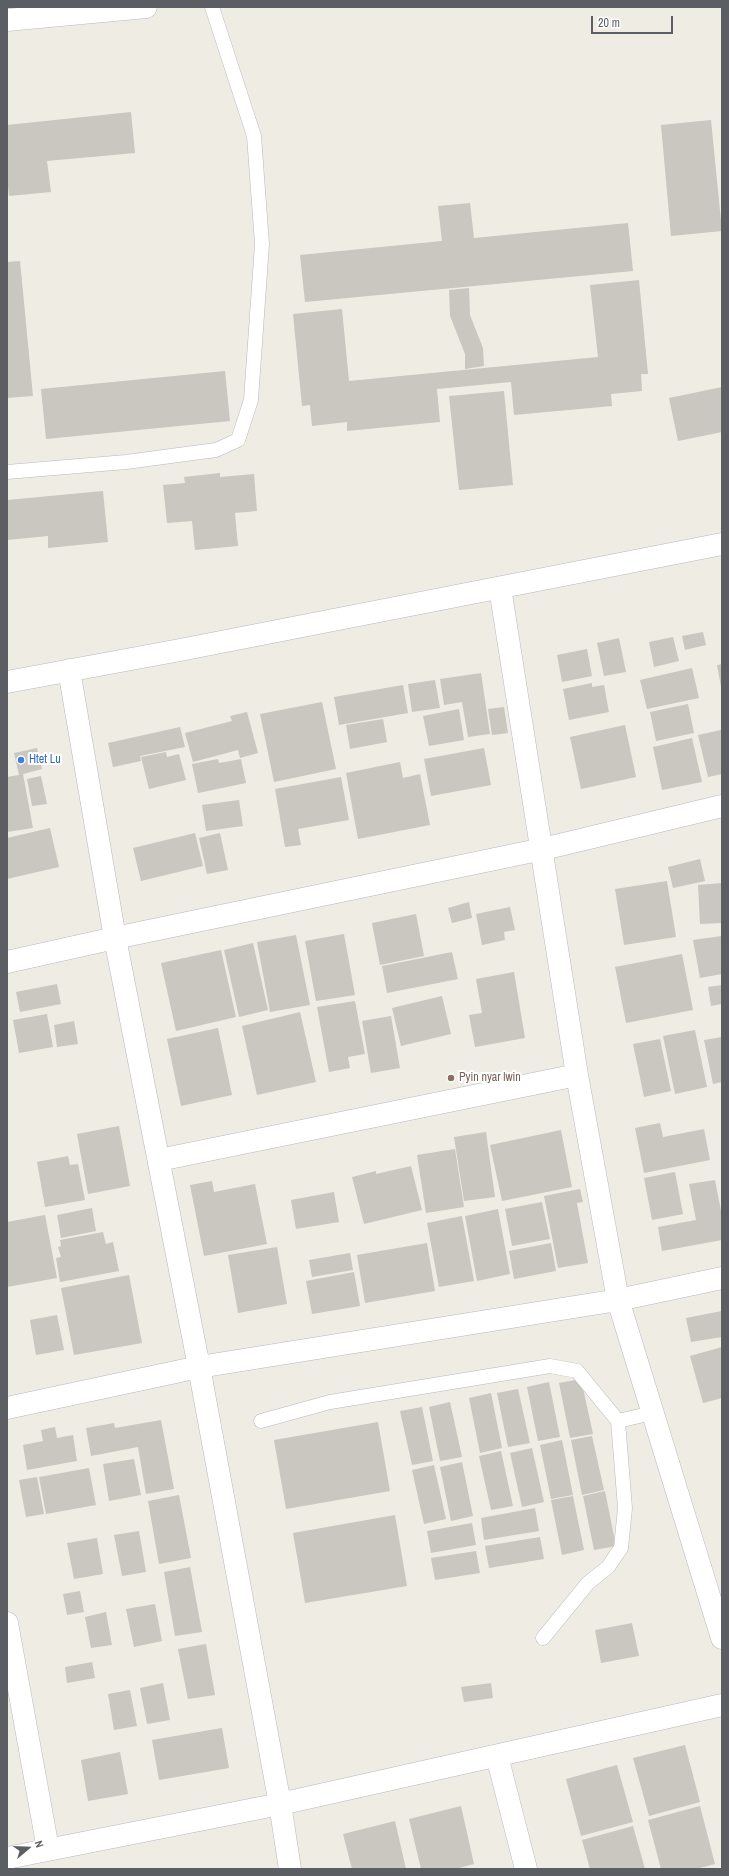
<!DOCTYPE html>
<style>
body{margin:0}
#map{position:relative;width:729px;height:1876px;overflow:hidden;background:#efece3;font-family:"Archivo Narrow",sans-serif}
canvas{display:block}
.frame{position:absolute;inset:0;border:8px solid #5b5f64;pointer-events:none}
.north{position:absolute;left:8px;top:1828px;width:40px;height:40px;-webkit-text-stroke:3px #fff;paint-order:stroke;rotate:71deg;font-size:11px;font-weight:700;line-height:16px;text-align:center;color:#5b5f64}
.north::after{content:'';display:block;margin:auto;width:14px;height:18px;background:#5b5f64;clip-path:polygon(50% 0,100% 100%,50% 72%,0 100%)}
.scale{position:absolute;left:591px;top:16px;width:82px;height:18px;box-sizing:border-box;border:2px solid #5b5f64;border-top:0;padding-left:5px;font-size:12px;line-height:14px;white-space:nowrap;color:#5b5f64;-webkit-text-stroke:3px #fff;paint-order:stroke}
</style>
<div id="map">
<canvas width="729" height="1876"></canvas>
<div class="frame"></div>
<div class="north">N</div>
<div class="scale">20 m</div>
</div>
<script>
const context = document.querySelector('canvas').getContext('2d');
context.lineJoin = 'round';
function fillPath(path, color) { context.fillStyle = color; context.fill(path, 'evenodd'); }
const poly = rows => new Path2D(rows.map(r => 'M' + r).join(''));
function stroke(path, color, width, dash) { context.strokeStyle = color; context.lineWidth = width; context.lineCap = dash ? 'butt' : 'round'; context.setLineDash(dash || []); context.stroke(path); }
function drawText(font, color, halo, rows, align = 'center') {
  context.font = font + ' "Archivo Narrow",sans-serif'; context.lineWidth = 4; context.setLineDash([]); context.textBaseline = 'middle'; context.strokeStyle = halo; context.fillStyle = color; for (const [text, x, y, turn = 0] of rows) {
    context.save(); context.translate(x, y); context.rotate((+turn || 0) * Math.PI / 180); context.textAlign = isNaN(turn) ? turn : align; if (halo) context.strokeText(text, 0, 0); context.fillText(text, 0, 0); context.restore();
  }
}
const building = poly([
 [131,112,135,153,47,161,51,192,9,196,7,176,7,125],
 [711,120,722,231,671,236,661,125],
 [470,203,474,238,628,223,633,271,305,302,300,255,442,241,438,206],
 [20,261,33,396,7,398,7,262],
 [639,280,648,374,641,374,642,391,611,394,612,406,514,415,511,382,437,389,440,422,347,431,347,422,312,426,310,405,302,406,293,314,342,309,349,381,598,357,590,285],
 [469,288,470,315,483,348,484,366,465,369,465,354,450,316,449,290],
 [225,371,230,421,46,439,41,389],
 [722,387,722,432,678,441,669,398],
 [504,391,513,485,459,490,449,396],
 [220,473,220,477,254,474,257,511,235,513,238,546,195,550,192,521,167,523,163,485,185,483,184,477],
 [103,491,108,542,48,548,48,536,7,540,7,500],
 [703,632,706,645,685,650,682,636],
 [673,637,679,661,654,667,649,642],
 [619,638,626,672,604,676,597,643],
 [587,649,592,676,562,682,557,655],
 [722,664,722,687,721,687,717,665],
 [692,668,699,698,647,709,640,680],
 [481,673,490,734,468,737,462,702,444,705,440,679],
 [435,680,440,708,412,712,408,684],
 [592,683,592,687,604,685,609,712,569,720,563,689],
 [403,685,408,713,339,725,334,697],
 [322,702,336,769,274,782,260,714],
 [688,704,694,733,656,741,650,712],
 [504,707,508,733,492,735,488,709],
 [459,709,464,740,429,746,423,716],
 [247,712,258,753,240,758,238,750,193,762,185,733,232,721,230,716],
 [383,719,387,742,350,749,346,725],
 [625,725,636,777,581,789,570,737],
 [180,727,185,747,140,756,141,761,113,767,108,743],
 [721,730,722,774,708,777,698,735],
 [692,738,702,782,662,790,653,747],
 [37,748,42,769,23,774,33,828,7,832,7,777,19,775,14,753],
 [484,748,491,785,431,796,424,759],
 [166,752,167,757,179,754,186,780,149,789,141,757],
 [218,759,219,763,241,759,246,783,198,793,192,764],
 [400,762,403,778,420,774,430,825,358,839,346,773],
 [41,776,47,804,32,806,27,779],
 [341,777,349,820,298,829,301,845,285,847,275,789],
 [239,800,243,826,206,831,202,805],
 [50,828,59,867,7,879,7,838],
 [195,833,203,866,141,881,133,848],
 [220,833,228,870,207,874,199,838],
 [700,859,705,881,673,888,668,867],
 [667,881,676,937,624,945,615,889],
 [722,883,722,923,700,924,698,885],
 [469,902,472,918,452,923,448,908],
 [510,907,515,930,504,932,505,940,482,945,476,914],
 [416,914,424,956,380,965,372,923],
 [344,934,355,995,316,1001,305,941],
 [296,935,310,1005,270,1012,257,942],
 [722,936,722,974,700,978,693,940],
 [253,943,268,1010,239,1017,224,950],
 [221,950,236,1017,176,1031,161,963],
 [452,952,458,979,387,993,382,966],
 [682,954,693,1010,626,1023,615,967],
 [514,972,525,1038,475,1047,469,1015,482,1013,476,979],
 [57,984,61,1004,20,1012,16,992],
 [722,985,722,1004,711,1006,708,987],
 [442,996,451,1034,401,1046,392,1008],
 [355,1001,365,1054,348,1057,350,1068,329,1072,317,1007],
 [300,1012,316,1082,257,1095,242,1026],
 [47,1014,53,1047,19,1053,13,1020],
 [391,1016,400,1068,371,1073,362,1021],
 [74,1021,78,1044,57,1047,54,1025],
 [218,1028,232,1095,181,1106,167,1039],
 [695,1030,707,1087,675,1094,663,1036],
 [722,1037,722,1082,713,1084,704,1040],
 [660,1039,671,1091,644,1097,633,1044],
 [660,1123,663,1137,704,1129,710,1160,644,1173,635,1128],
 [119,1126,130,1186,88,1194,77,1134],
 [561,1130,572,1187,502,1201,490,1145],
 [486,1132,495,1197,464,1201,454,1137],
 [455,1149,464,1207,426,1213,417,1155],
 [68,1156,70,1165,78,1164,85,1200,45,1207,37,1162],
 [411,1166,422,1210,364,1224,352,1177,376,1171,376,1174],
 [675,1172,683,1214,652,1220,644,1178],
 [715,1180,722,1216,722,1240,662,1251,658,1227,696,1220,689,1184],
 [212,1181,214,1192,255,1184,267,1244,204,1256,190,1185],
 [580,1189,583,1202,577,1203,588,1263,558,1268,544,1196],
 [334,1192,339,1222,296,1229,291,1200],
 [542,1202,550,1239,512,1246,505,1209],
 [92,1208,96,1231,61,1238,57,1215],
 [498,1209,510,1274,477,1281,465,1216],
 [45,1215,57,1278,7,1287,7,1222],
 [462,1216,474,1281,439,1287,427,1223],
 [103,1232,106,1244,113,1242,119,1271,60,1282,56,1258,61,1257,58,1247,61,1246,60,1240],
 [427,1243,435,1291,365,1303,357,1255],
 [551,1243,556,1271,514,1279,509,1251],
 [277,1247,287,1304,238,1313,228,1255],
 [350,1253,353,1270,312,1277,309,1260],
 [354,1272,360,1306,312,1314,306,1281],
 [129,1275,142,1343,74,1355,61,1288],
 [722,1311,722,1337,691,1342,686,1318],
 [57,1315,64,1350,36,1355,30,1320],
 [722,1347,722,1398,703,1403,690,1356],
 [581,1379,593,1434,570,1438,559,1383],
 [549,1382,560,1437,538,1441,527,1387],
 [518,1389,530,1443,508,1447,497,1393],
 [491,1393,502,1448,480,1453,469,1398],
 [450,1402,462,1457,440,1461,429,1407],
 [422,1407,433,1461,412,1465,400,1411],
 [161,1420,174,1489,146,1494,138,1447,91,1456,86,1428,114,1423,115,1428],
 [378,1422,390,1491,286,1509,274,1440],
 [55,1427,57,1438,73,1435,77,1461,27,1470,23,1445,43,1441,41,1430],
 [592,1436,604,1490,582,1495,571,1440],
 [562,1440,573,1495,551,1499,540,1445],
 [532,1448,544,1502,522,1507,510,1453],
 [501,1451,513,1506,491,1510,479,1456],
 [134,1459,141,1495,109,1501,103,1464],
 [462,1462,473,1516,451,1521,440,1467],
 [434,1465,446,1519,424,1524,412,1470],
 [89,1468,96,1505,46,1514,39,1477],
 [37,1477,44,1514,26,1517,19,1480],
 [605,1491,616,1546,594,1550,583,1496],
 [179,1495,191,1558,159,1564,148,1501],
 [573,1496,584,1550,562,1555,551,1500],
 [535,1508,539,1531,484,1540,481,1518],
 [395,1515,407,1586,305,1603,293,1533],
 [472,1523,476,1545,431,1553,427,1531],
 [139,1531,146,1572,122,1576,114,1535],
 [540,1537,544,1559,489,1568,485,1546],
 [97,1538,103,1574,74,1579,67,1543],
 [476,1551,480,1573,435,1580,431,1558],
 [190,1567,202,1632,175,1636,164,1572],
 [80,1591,84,1612,67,1615,63,1594],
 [155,1604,162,1641,134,1647,126,1609],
 [106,1612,112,1645,91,1648,85,1617],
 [632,1623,639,1656,601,1663,595,1630],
 [206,1644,215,1695,188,1699,178,1649],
 [92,1662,95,1678,67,1683,65,1667],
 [163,1683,170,1720,147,1724,140,1688],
 [491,1683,493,1698,464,1702,461,1687],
 [130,1690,137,1726,114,1730,108,1694],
 [222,1728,229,1768,159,1780,152,1740],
 [685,1745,700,1802,649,1816,633,1758],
 [120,1752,128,1794,88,1801,81,1760],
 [617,1765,633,1822,581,1836,566,1779],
 [461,1806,474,1864,455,1869,421,1869,409,1819],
 [700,1806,715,1864,696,1869,661,1869,648,1820],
 [395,1821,406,1869,352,1869,343,1834],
 [633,1826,645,1869,590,1869,582,1840]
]);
const lane = poly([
 [7,472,126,462,216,450,238,440,251,400,262,244,254,136,212,7],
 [261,1421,330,1402,550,1366,577,1371,618,1421,652,1413],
 [543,1638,588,1583,608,1567,621,1548,625,1508,618,1421]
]);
const street = poly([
 [500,588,577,1075,618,1300,722,1638],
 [69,670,115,938,199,1367,280,1804,290,1869],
 [7,682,180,650,722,544],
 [7,962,115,938,543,849,722,806],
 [159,1160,577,1075],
 [7,1408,199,1367,618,1300,722,1278],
 [7,1623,48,1849],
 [497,1756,526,1869],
 [7,1858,280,1804,722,1705]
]);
const secondary = poly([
 [7,20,146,7]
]);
const markers = [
 [21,760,4,"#3f7fe0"],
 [451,1078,4,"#8d6e63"]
];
const shopNames = [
 ["Htet Lu",29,760]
];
const educationNames = [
 ["Pyin nyar lwin",459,1078]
];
fillPath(building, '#cac6c0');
stroke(lane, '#b6b9be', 15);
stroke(street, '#b6b9be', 23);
stroke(secondary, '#b7bac0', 23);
stroke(lane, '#fff', 14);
stroke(street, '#fff', 22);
stroke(secondary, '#fff', 22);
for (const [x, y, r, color] of markers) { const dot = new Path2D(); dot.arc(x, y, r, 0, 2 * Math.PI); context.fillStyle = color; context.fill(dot); stroke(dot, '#fff', 1.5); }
drawText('12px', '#366cbe', '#fff', shopNames, 'left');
drawText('12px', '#785e54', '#fff', educationNames, 'left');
</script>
